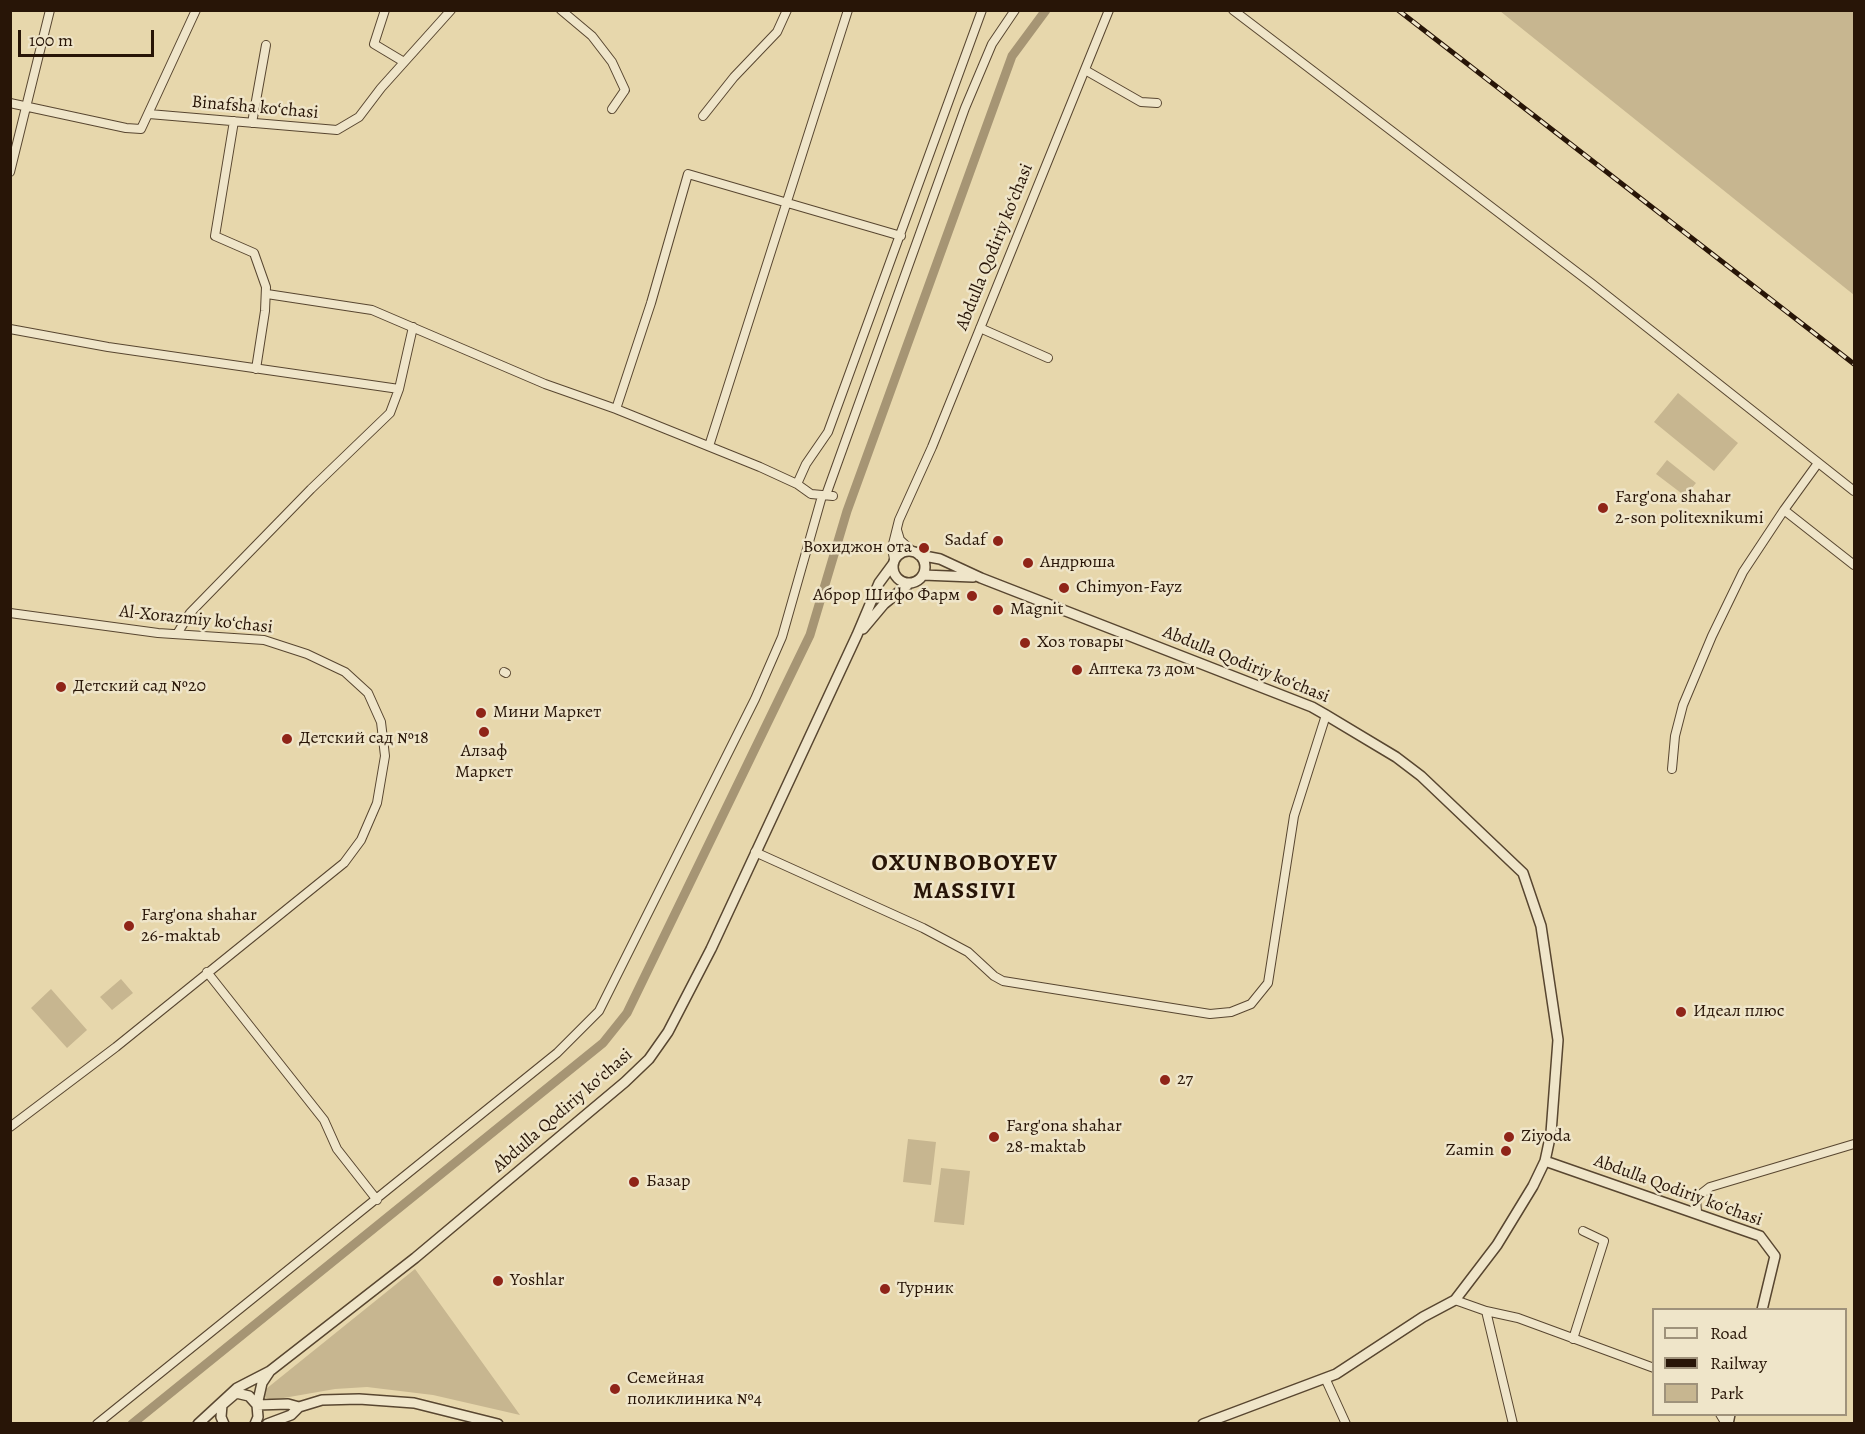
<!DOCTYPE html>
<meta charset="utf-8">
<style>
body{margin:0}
#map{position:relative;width:1865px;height:1434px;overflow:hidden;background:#e7d7ac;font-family:Alegreya,serif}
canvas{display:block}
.frame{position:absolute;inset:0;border:12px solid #281507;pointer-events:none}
.legend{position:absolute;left:1652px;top:1308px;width:195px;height:108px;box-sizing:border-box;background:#efe5c9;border:2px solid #9f927b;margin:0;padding:8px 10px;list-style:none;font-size:18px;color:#281507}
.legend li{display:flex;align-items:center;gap:12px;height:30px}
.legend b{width:30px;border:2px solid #9f927b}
.scale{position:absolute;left:18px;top:30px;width:136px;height:27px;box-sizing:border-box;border:3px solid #281507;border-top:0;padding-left:8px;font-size:18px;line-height:21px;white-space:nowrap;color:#281507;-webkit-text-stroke:4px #efe5c9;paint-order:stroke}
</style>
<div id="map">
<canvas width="1865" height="1434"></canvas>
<div class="frame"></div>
<ul class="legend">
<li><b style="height:8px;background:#efe5c9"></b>Road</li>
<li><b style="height:8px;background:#281507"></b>Railway</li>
<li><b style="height:16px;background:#c7b690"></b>Park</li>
</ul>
<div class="scale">100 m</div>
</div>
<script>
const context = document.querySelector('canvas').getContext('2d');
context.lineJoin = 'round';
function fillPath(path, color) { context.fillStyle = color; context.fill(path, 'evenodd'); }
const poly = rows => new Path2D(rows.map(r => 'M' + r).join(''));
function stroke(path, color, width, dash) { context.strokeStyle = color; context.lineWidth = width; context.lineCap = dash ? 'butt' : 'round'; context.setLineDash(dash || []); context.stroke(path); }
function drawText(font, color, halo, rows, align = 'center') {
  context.font = font + ' Alegreya,serif'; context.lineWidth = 5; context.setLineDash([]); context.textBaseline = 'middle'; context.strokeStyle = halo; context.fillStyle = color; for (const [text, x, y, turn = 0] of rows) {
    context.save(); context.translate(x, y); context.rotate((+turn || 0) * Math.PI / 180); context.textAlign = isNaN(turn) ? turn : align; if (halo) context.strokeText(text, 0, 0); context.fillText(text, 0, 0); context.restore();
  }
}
const green = poly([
 [1500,11,1854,11,1854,295],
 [1678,393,1738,443,1714,471,1654,422],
 [1667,460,1696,483,1685,496,1656,474],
 [121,979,133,993,112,1010,100,997],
 [51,989,87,1030,67,1048,31,1008],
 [908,1139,936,1142,931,1185,903,1182],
 [941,1168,970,1171,964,1225,934,1222],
 [415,1269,520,1415,433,1395,367,1387,335,1389,272,1400,264,1397,266,1389]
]);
const canal = poly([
 [132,1424,603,1043,627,1013,810,635,847,511,1012,56,1046,10]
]);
const minor = poly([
 [385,10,374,44,404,62],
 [561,10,592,36,612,62,625,90,612,109],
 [1233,10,1591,283,1854,491],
 [1085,70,1141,102,1157,103],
 [10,103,126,128,141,129,196,10],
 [149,114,337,130,359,117,381,88,451,10],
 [703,116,734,77,777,32,787,10],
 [234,121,215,236,254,253,266,287,265,311,256,369],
 [252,123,266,45],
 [10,172,50,10],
 [267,294,372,310,545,384,616,409,760,467,797,484,811,494,833,496],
 [980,328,1048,358],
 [10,329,108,347,399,389],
 [616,409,651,303,688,174,901,236],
 [709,446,848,10],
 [797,484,806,464,828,432,982,10],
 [826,495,965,108,992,44,1015,10],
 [1784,510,1854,565],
 [897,530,900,540,912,551],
 [894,559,892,548,899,520,932,447,1109,10],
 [10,613,158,633,264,640,307,654,345,672,368,693,381,722,385,756,377,803,361,840,344,863,116,1047,10,1127],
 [177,634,190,613,311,489,390,413,399,389,413,327],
 [504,672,506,673],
 [1672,769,1675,736,1683,705,1712,636,1743,572,1784,510,1818,463],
 [755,852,923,928,968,952,994,976,1003,981,1210,1014,1231,1012,1251,1004,1268,983,1294,816,1326,715],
 [207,972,324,1120,337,1149,377,1200],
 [1697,1212,1696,1198,1710,1187,1854,1144],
 [1455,1300,1486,1311,1513,1424],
 [1486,1311,1518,1318,1654,1368],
 [1573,1339,1604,1241,1583,1231],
 [1326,1380,1346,1424],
 [1720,1414,1726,1424],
 [97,1424,557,1053,599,1011,755,699,782,637,822,496]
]);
const tertiary = poly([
 '893 567a16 16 0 1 1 32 0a16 16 0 1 1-32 0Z',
 [919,555,940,559,981,578,1312,707,1326,715,1396,757,1421,776,1523,873,1541,926,1558,1040,1551,1133,1545,1161,1533,1186,1497,1245,1455,1300,1423,1317,1336,1374,1203,1424],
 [923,575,973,577],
 [863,629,884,604,910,583],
 [1545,1161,1760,1236,1775,1256,1762,1310],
 [299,1407,288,1404,257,1405,262,1383,270,1371,415,1258,625,1082,649,1059,668,1032,711,949,857,635,879,583,893,564],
 [198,1424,237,1388,270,1371],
 [224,1424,221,1417,222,1405,236,1393,249,1396,257,1405,258,1417,255,1424],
 [267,1424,291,1415,299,1407,322,1400,359,1399,414,1403,498,1424],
 [1728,1424,1730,1414]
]);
const rail = poly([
 [1398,10,1854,364]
]);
const markers = [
 [1603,508,6,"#8f2418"],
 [998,541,6,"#8f2418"],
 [924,548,6,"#8f2418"],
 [1028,563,6,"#8f2418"],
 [1064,588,6,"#8f2418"],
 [972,596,6,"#8f2418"],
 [998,610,6,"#8f2418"],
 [1025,643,6,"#8f2418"],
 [1077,670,6,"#8f2418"],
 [61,687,6,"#8f2418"],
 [481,713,6,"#8f2418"],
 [484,732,6,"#8f2418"],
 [287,739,6,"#8f2418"],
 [129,926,6,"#8f2418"],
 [1681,1012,6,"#8f2418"],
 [1165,1080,6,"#8f2418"],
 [994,1137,6,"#8f2418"],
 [1509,1137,6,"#8f2418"],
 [1506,1151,6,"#8f2418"],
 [634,1182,6,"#8f2418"],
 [498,1281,6,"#8f2418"],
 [885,1289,6,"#8f2418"],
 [615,1389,6,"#8f2418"]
];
const streetNames = [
 ["Binafsha koʻchasi",255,108,5],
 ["Abdulla Qodiriy koʻchasi",995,247,-68],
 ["Al-Xorazmiy koʻchasi",196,620,6],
 ["Abdulla Qodiriy koʻchasi",1246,665,22],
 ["Abdulla Qodiriy koʻchasi",563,1111,-41],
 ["Abdulla Qodiriy koʻchasi",1678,1191,20]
];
const poiNames = [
 ["Farg'ona shahar",1615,498],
 ["2-son politexnikumi",1615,519],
 ["Sadaf",986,541,"right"],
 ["Вохиджон ота",912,548,"right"],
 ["Андрюша",1040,563],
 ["Chimyon-Fayz",1076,588],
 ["Аброр Шифо Фарм",960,596,"right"],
 ["Magnit",1010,610],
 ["Хоз товары",1037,643],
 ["Аптека 73 дом",1089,670],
 ["Детский сад №20",73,687],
 ["Мини Маркет",493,713],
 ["Детский сад №18",299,739],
 ["Алзаф",484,752,"center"],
 ["Маркет",484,773,"center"],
 ["Farg'ona shahar",141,916],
 ["26-maktab",141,937],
 ["Идеал плюс",1693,1012],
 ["27",1177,1080],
 ["Farg'ona shahar",1006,1127],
 ["28-maktab",1006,1148],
 ["Ziyoda",1521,1137],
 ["Zamin",1494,1151,"right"],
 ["Базар",646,1182],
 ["Yoshlar",510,1281],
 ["Турник",897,1289],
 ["Семейная",627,1379],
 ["поликлиника №4",627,1400]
];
const districtNames = [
 ["OXUNBOBOYEV",965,864],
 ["MASSIVI",965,892]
];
fillPath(green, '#c7b690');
stroke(canal, '#a69574', 9);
stroke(minor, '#584630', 10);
stroke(tertiary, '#584630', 12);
stroke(minor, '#efe5c9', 8);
stroke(tertiary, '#efe5c9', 9);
stroke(rail, '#281507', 5);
stroke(rail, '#efe5c9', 3, [9]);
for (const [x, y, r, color] of markers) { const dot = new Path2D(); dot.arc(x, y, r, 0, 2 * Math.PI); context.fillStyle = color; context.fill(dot); stroke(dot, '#efe5c9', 2); }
drawText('18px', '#281507', '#efe5c9', streetNames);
drawText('18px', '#281507', '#efe5c9', poiNames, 'left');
context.letterSpacing = '1.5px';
drawText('bold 24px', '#281507', '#efe5c9', districtNames);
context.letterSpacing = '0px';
</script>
